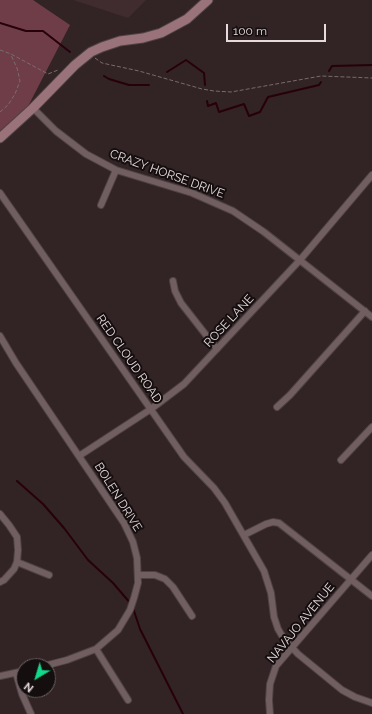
<!DOCTYPE html>
<style>
body{margin:0}
#map{position:relative;width:372px;height:714px;overflow:hidden;background:#322325;font-family:Raleway,sans-serif}
canvas{display:block}
.north{position:absolute;left:16px;top:658px;width:40px;height:40px;box-sizing:border-box;background:#150e0f;border:1px solid #686061;border-radius:50%;rotate:218deg;font-size:11px;font-weight:700;line-height:16px;text-align:center;color:#e5dadc}
.north::after{content:'';display:block;margin:auto;width:14px;height:18px;background:#10d98a;clip-path:polygon(50% 0,100% 100%,50% 72%,0 100%)}
.scale{position:absolute;left:226px;top:24px;width:100px;height:18px;box-sizing:border-box;border:2px solid #e5dadc;border-top:0;padding-left:5px;font-size:12px;line-height:14px;white-space:nowrap;color:#e5dadc;-webkit-text-stroke:3px #150e0f;paint-order:stroke}
</style>
<div id="map">
<canvas width="372" height="714"></canvas>
<div class="north">N</div>
<div class="scale">100 m</div>
</div>
<script>
const context = document.querySelector('canvas').getContext('2d');
context.lineJoin = 'round';
function fillPath(path, color) { context.fillStyle = color; context.fill(path, 'evenodd'); }
const poly = rows => new Path2D(rows.map(r => 'M' + r).join(''));
function stroke(path, color, width, dash) { context.strokeStyle = color; context.lineWidth = width; context.lineCap = dash ? 'butt' : 'round'; context.setLineDash(dash || []); context.stroke(path); }
function drawText(font, color, halo, rows, align = 'center') {
  context.font = font + ' Raleway,sans-serif'; context.lineWidth = 4; context.setLineDash([]); context.textBaseline = 'middle'; context.strokeStyle = halo; context.fillStyle = color; for (const [text, x, y, turn = 0] of rows) {
    context.save(); context.translate(x, y); context.rotate((+turn || 0) * Math.PI / 180); context.textAlign = isNaN(turn) ? turn : align; if (halo) context.strokeText(text, 0, 0); context.fillText(text, 0, 0); context.restore();
  }
}
const built = poly([
 [73,0,146,0,128,18]
]);
const green = poly([
 [0,0,33,0,70,25,22,118,0,138]
]);
const stream = poly([
 [0,23,26,31,43,31,70,52],
 [329,71,332,66,372,65],
 [167,72,186,60,204,73,205,85],
 [104,76,109,79,129,85,149,85],
 [207,101,208,106,216,103,219,112,244,104,249,116,260,112,268,97,319,85,321,82],
 [17,481,43,504,64,528,88,560,113,583,131,604],
 [133,608,140,629,183,714]
]);
const path = poly([
 [0,50,11,54,48,74,58,70],
 [95,58,102,63,139,71,202,89,214,91,231,92,321,76,372,78],
 [0,112,8,105,15,94,20,81,17,68,11,55]
]);
const street = poly([
 [33,108,56,131,86,154,116,170,192,193,233,211,264,232,372,317],
 [0,193,184,457,214,488,225,503,264,571,271,593,274,617,278,629,284,639,298,654,342,690,355,697,372,703],
 [101,205,116,170],
 [173,281,175,291,181,303,217,349],
 [0,336,16,363,124,523,133,542,137,558,138,583,134,598,130,610,118,630,96,649,67,660,44,666],
 [277,407,290,395,365,311],
 [79,456,151,409,184,384,300,260,372,175],
 [341,460,372,427],
 [0,514,9,525,17,537,18,550,17,562,14,569,4,580,0,582],
 [244,535,266,524,273,522,279,523,372,596],
 [17,562,49,575],
 [138,575,155,575,165,579,173,587,192,616],
 [96,649,128,700],
 [16,673,22,694,31,714],
 [0,676,24,671],
 [270,714,269,700,270,684,276,666,372,555]
]);
const secondary = poly([
 [0,138,33,108,75,65,91,52,102,47,120,41,143,38,161,33,187,19,208,0]
]);
const streetNames = [
 ["CRAZY HORSE DRIVE",167,174,20],
 ["ROSE LANE",229,321,-47],
 ["RED CLOUD ROAD",129,359,55],
 ["BOLEN DRIVE",118,497,58],
 ["NAVAJO AVENUE",301,623,-51]
];
fillPath(built, '#402c2f');
fillPath(green, '#6f3d47');
stroke(stream, '#27000b', 2);
stroke(street, '#4e4244', 8);
stroke(secondary, '#4e4244', 11);
stroke(path, '#796c6e', 1, [4, 2]);
stroke(street, '#705e61', 6);
stroke(secondary, '#9a7279', 9);
drawText('12px', '#e5dadc', '#150e0f', streetNames);
</script>
